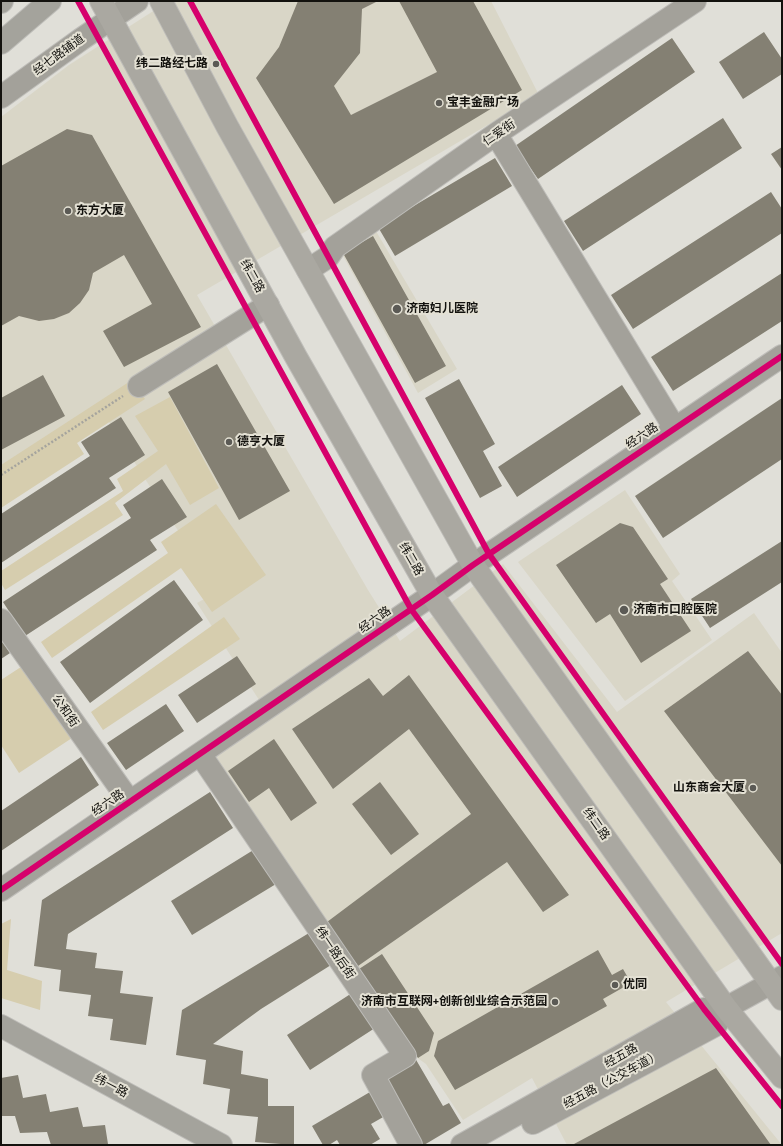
<!DOCTYPE html>
<meta charset="utf-8">
<style>
body{margin:0}
#map{position:relative;width:783px;height:1146px;overflow:hidden;background:#e0dfd8;font-family:"PT Sans",sans-serif}
canvas{display:block}
.frame{position:absolute;inset:0;border:2px solid #13120e;pointer-events:none}
</style>
<div id="map">
<canvas width="783" height="1146"></canvas>
<div class="frame"></div>
</div>
<script>
const context = document.querySelector('canvas').getContext('2d');
context.lineJoin = 'round';
function fillPath(path, color) { context.fillStyle = color; context.fill(path, 'evenodd'); }
const poly = rows => new Path2D(rows.map(r => 'M' + r).join(''));
function stroke(path, color, width, dash) { context.strokeStyle = color; context.lineWidth = width; context.lineCap = dash ? 'butt' : 'round'; context.setLineDash(dash || []); context.stroke(path); }
function drawText(font, color, halo, rows, align = 'center') {
  context.font = font + ' "PT Sans","Noto Sans SC",sans-serif'; context.lineWidth = 4; context.setLineDash([]); context.textBaseline = 'middle'; context.strokeStyle = halo; context.fillStyle = color; for (const [text, x, y, turn = 0] of rows) {
    context.save(); context.translate(x, y); context.rotate((+turn || 0) * Math.PI / 180); context.textAlign = isNaN(turn) ? turn : align; if (halo) context.strokeText(text, 0, 0); context.fillText(text, 0, 0); context.restore();
  }
}
const built = poly([
 [169,1,491,1,539,95,197,295,368,590,400,641,503,564,617,712,754,613,782,653,782,933,666,1002,782,1145,567,1145,532,1078,463,1120,426,1064,409,1052,208,756,268,714,197,603,217,592,100,408,1,467,1,117,69,65],
 [373,226,457,369,418,393,340,250],
 [625,490,680,574,672,581,712,640,625,701,518,562]
]);
const green = poly([
 [132,380,145,399,77,443,84,454,1,508,1,465],
 [170,397,219,488,190,505,166,464,115,503,123,515,5,590,1,583,1,571,123,491,117,479,158,451,135,416],
 [216,504,266,575,212,612,181,568,52,658,41,642,168,553,161,542],
 [224,617,240,639,103,730,91,712],
 [24,665,72,738,19,773,1,745,1,680],
 [11,919,7,970,42,981,40,1010,1,998,1,924]
]);
const building = poly([
 [298,1,378,1,362,9,360,53,334,86,351,115,437,72,399,1,473,1,522,90,334,204,256,78,279,47],
 [764,32,782,59,782,74,743,99,719,62],
 [672,38,695,72,538,179,515,146],
 [723,118,742,148,583,251,564,221],
 [67,129,92,135,201,327,124,367,103,331,152,304,124,255,93,273,89,290,80,303,69,313,54,319,39,321,19,316,1,326,1,166],
 [782,147,782,170,771,154],
 [495,158,512,186,395,256,378,227],
 [771,192,782,209,782,233,633,329,611,295],
 [373,236,446,366,415,383,343,253],
 [782,273,782,321,673,391,651,357],
 [217,364,290,491,239,520,168,392],
 [43,375,65,416,1,450,1,398],
 [459,379,495,444,483,451,502,486,480,498,425,398],
 [622,385,641,414,517,497,498,467],
 [782,398,782,459,663,538,635,496],
 [121,417,145,455,109,478,116,488,1,563,1,514,90,456,81,442],
 [162,479,187,517,150,540,157,550,25,636,3,602,131,518,123,505],
 [620,523,633,527,668,579,660,584,691,631,641,663,610,614,596,623,556,565],
 [782,541,782,582,710,628,691,599],
 [174,580,203,620,90,703,60,662],
 [1,640,10,653,1,659],
 [748,651,782,695,782,866,664,711],
 [237,656,256,684,197,723,178,695],
 [409,675,569,895,543,912,507,862,358,966,327,922,471,814,409,729,333,789,292,729,369,678,383,696],
 [166,704,184,731,126,770,107,743],
 [274,739,317,803,291,821,269,788,249,802,228,771],
 [81,757,99,785,1,851,1,811],
 [380,782,419,834,391,855,352,804],
 [210,792,233,828,68,934,66,949,97,953,95,968,123,971,120,993,153,997,146,1045,110,1040,113,1019,88,1016,91,995,59,991,61,970,34,966,42,900],
 [255,849,276,884,192,935,171,901],
 [309,933,331,965,261,1009,213,1044,243,1051,241,1074,268,1079,268,1106,294,1106,294,1145,255,1142,258,1117,227,1114,230,1089,203,1084,206,1060,176,1055,182,1010],
 [598,950,612,975,623,969,631,983,603,999,607,1006,455,1090,434,1056,438,1041],
 [382,954,434,1033,429,1051,418,1058,359,969],
 [352,993,375,1028,310,1070,287,1035],
 [415,1058,443,1106,449,1103,461,1123,424,1145,420,1145,381,1078],
 [716,1068,771,1145,574,1145,574,1144],
 [18,1075,23,1098,46,1094,50,1112,78,1107,83,1127,105,1125,108,1144,51,1145,47,1132,20,1133,15,1116,1,1116,1,1078],
 [370,1092,385,1116,371,1124,380,1139,370,1145,340,1145,337,1140,329,1145,323,1145,312,1126]
]);
const path = poly([
 [1,475,123,396]
]);
const minor = poly([
 [1,97,80,40,137,1],
 [496,134,674,427],
 [308,270,328,257,335,247,496,134,695,1],
 [139,386,268,305],
 [1,620,130,802],
 [200,754,405,1056,373,1075,411,1145],
 [1,890,432,595,473,565,782,356],
 [533,1123,716,1025,726,1008],
 [462,1145,704,1009,726,1008,782,977]
]);
const major = poly([
 [1,2,2,1],
 [1,43,50,1],
 [1,1026,221,1145]
]);
const highway = poly([
 [101,1,296,357,432,595,726,1008,782,1077],
 [161,1,227,126,473,565,782,999]
]);
const cycleway = poly([
 [78,1,411,609,704,1009,782,1106],
 [190,1,489,554,782,964],
 [1,890,432,595,473,565,782,356]
]);
const markers = [
 [216,64,4,"#5b5a55"],
 [439,103,4,"#5b5a55"],
 [68,211,4,"#5b5a55"],
 [397,309,5,"#5b5a55"],
 [229,442,4,"#5b5a55"],
 [624,610,5,"#5b5a55"],
 [753,788,4,"#5b5a55"],
 [615,985,4,"#5b5a55"],
 [555,1002,4,"#5b5a55"]
];
const streetNames = [
 ["经七路辅道",59,55,-36],
 ["仁爱街",499,133,-34],
 ["纬二路",252,276,61],
 ["经六路",642,436,-34],
 ["纬二路",411,559,60],
 ["经六路",375,620,-35],
 ["公和街",65,711,55],
 ["经六路",108,803,-34],
 ["纬二路",596,824,55],
 ["纬一路后街",335,953,56],
 ["经五路",621,1056,-29],
 ["经五路（公交车道）",612,1080,-28],
 ["纬一路",111,1086,28]
];
const poiNames = [
 ["纬二路经七路",208,64,"right"],
 ["宝丰金融广场",447,103],
 ["东方大厦",76,211],
 ["济南妇儿医院",406,309],
 ["德亨大厦",237,442],
 ["济南市口腔医院",633,610],
 ["山东商会大厦",745,788,"right"],
 ["优同",623,985],
 ["济南市互联网+创新创业综合示范园",547,1002,"right"]
];
fillPath(built, '#d9d6c7');
fillPath(green, '#d6cdae');
fillPath(building, '#848073');
stroke(minor, '#bebdb9', 24);
stroke(major, '#bebdb9', 24);
stroke(highway, '#bebdb9', 24);
stroke(path, '#a5a49e', 2.5, [2, 2]);
stroke(minor, '#a3a19a', 22);
stroke(major, '#a4a39c', 22);
stroke(highway, '#aaa8a1', 22);
stroke(cycleway, '#d6006c', 6);
for (const [x, y, r, color] of markers) { const dot = new Path2D(); dot.arc(x, y, r, 0, 2 * Math.PI); context.fillStyle = color; context.fill(dot); stroke(dot, '#e4e1d4', 1.5); }
drawText('12px', '#13120e', '#e4e1d4', streetNames);
drawText('bold 12px', '#13120e', '#e4e1d4', poiNames, 'left');
</script>
